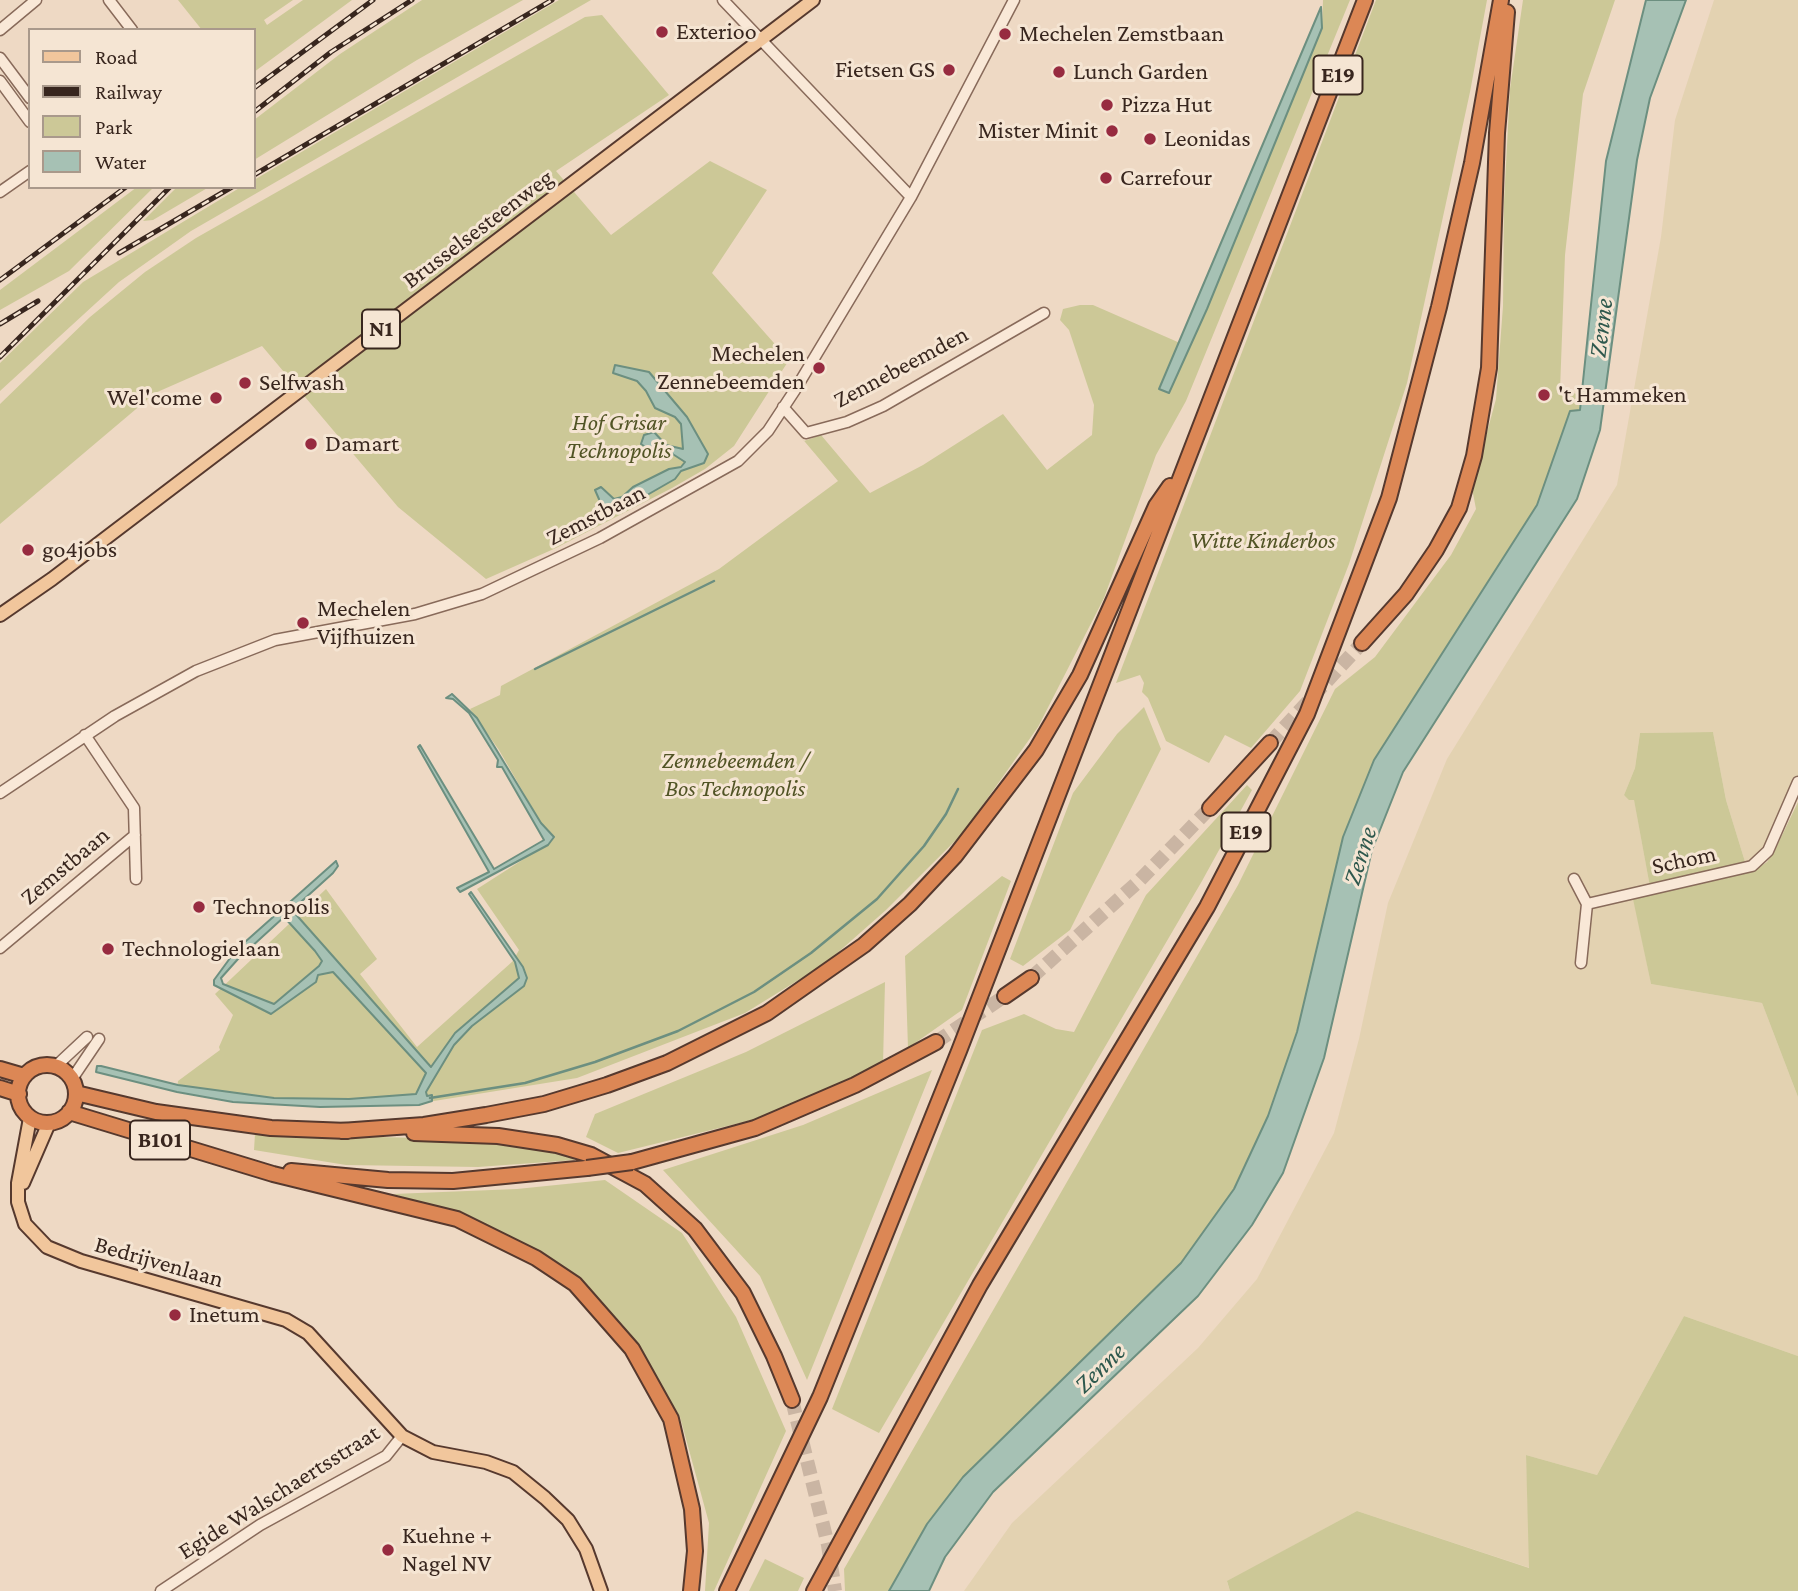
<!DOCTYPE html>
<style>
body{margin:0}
#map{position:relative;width:1798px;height:1591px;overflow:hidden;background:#eed9c4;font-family:"Crimson Pro",serif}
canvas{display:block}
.legend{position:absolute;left:28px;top:28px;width:228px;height:161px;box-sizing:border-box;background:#f5e5d3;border:2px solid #a9998b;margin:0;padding:9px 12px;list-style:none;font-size:21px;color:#38261e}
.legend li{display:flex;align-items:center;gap:14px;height:35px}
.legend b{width:35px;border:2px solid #a9998b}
</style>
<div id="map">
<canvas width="1798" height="1591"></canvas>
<ul class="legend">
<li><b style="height:9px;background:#f1c69c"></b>Road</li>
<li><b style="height:9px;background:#38261e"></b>Railway</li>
<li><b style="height:19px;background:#ccc897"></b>Park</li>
<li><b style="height:19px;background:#a6c1b4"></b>Water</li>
</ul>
</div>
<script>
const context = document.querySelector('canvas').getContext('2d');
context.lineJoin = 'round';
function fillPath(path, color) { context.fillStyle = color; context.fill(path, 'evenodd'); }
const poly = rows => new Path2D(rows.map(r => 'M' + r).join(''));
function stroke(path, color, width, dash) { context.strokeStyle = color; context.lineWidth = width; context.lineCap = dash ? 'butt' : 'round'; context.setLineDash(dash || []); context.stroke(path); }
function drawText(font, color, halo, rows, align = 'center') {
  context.font = font + ' "Crimson Pro",serif'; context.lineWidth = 6; context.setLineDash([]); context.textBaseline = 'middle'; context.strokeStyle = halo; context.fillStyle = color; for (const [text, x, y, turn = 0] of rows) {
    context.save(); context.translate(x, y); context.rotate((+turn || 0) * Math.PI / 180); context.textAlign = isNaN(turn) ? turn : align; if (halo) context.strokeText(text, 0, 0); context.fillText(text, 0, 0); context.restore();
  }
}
const farmland = poly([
 [1714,0,1798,0,1798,778,1762,854,1746,865,1726,800,1713,732,1640,733,1635,768,1624,795,1634,799,1650,887,1651,895,1634,899,1651,984,1762,1003,1798,1097,1798,1356,1684,1316,1597,1475,1526,1455,1530,1568,1357,1511,1227,1582,1230,1591,964,1591,1012,1523,1198,1348,1257,1279,1334,1133,1359,1039,1388,903,1447,759,1617,485,1661,237,1675,120]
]);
const green = poly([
 [178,0,293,0,264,20,267,25,303,0,352,0,254,72,254,30,202,30],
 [422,0,523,0,417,60,254,160,254,120,340,54],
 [559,0,591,0,191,231,119,282,0,391,0,363,83,282,241,187,254,187,254,180],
 [1323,0,1350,0,1186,401,1156,455,1104,598,1038,727,963,833,886,910,826,963,745,1013,577,1078,434,1101,318,1107,233,1102,177,1092,178,1081,220,1050,219,1047,233,1015,215,994,326,889,377,959,360,974,417,1047,513,961,519,950,477,889,552,841,551,833,541,823,499,750,470,709,500,695,501,686,719,569,838,481,789,423,804,441,821,435,870,493,923,465,1003,414,1047,470,1092,435,1094,405,1069,330,1060,320,1063,309,1080,305,1093,305,1180,343,1160,388,1169,393,1322,28],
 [1376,0,1487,0,1470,92,1407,383,1349,564,1300,691,1251,748,1225,735,1209,763,1166,741,1148,698,1142,692,1144,683,1140,675,1116,683],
 [1523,0,1615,0,1583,94,1565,255,1560,390,1581,395,1580,411,1570,412,1537,505,1374,760,1343,837,1297,1032,1268,1116,1234,1189,1181,1263,963,1477,927,1524,889,1591,845,1591,844,1569,1238,885,1335,689,1375,657,1451,555,1476,509,1472,488,1496,399,1503,306,1504,202,1510,89],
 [602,15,669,95,556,171,611,235,710,161,767,190,712,273,789,360,734,446,705,469,672,488,556,548,486,579,398,507,262,346,155,393,0,524,0,404,90,317,145,272,196,238,585,17],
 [137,187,154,187,69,271,0,310,0,290],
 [177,187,209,187,153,220,143,221],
 [1144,707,1161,749,1070,930,1023,966,1010,959,1073,793,1117,734],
 [1713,732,1726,800,1746,865,1650,887,1634,800,1629,800,1624,795,1635,768,1640,733],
 [1247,785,1252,790,1202,881,879,1433,832,1409,982,1030,1024,1014,1056,1029,1074,1032,1146,895],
 [1798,802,1798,1097,1762,1003,1651,984,1633,899,1753,871,1767,862,1774,852],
 [1002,876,1011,881,962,1010,908,1048,905,956],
 [885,982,883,1064,768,1116,618,1153,586,1137,595,1114,746,1052],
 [932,1070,807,1380,760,1276,663,1170,803,1125],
 [255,1134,460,1139,543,1148,572,1156,575,1160,478,1167,346,1165,254,1150],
 [605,1180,682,1233,736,1317,786,1431,714,1591,705,1591,709,1523,680,1417,623,1325,566,1268,475,1219,393,1194,517,1189],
 [1684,1316,1798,1356,1798,1591,1230,1591,1227,1581,1357,1511,1529,1568,1526,1455,1597,1475],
 [765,1559,804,1578,798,1591,749,1591]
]);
const water = poly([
 [1646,0,1686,0,1650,98,1637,160,1600,430,1577,499,1403,772,1372,850,1324,1058,1283,1173,1252,1225,1198,1296,993,1492,945,1557,929,1591,889,1591,927,1524,963,1477,1181,1263,1234,1189,1268,1116,1297,1032,1343,837,1374,760,1537,505,1570,411,1580,410,1606,161,1646,0],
 [1321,7,1322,28,1207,309,1169,393,1159,389,1321,7],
 [615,365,649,372,687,417,708,454,704,463,681,471,675,479,621,510,609,512,602,506,595,490,601,487,614,499,622,497,633,487,669,469,681,467,685,462,668,451,651,451,641,444,644,435,654,432,666,445,683,449,681,424,675,417,655,408,646,391,637,381,613,373,615,365],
 [452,694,477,718,541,823,554,837,548,845,460,892,457,888,489,872,418,747,420,745,494,869,544,840,502,767,497,767,498,760,469,713,453,699,446,698,452,694],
 [336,861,338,866,333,873,292,910,431,1067,455,1033,519,978,515,962,469,894,471,892,523,967,527,978,524,986,472,1026,454,1045,426,1092,427,1096,432,1095,432,1101,419,1105,320,1107,233,1102,177,1092,96,1072,97,1066,101,1066,178,1085,274,1098,349,1099,416,1094,426,1073,333,972,318,975,316,982,271,1014,214,985,214,980,236,950,336,861],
 [284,917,315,951,322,961,319,966,274,1004,223,984,221,978,238,959,284,917]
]);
const stream = poly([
 [535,669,714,581],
 [430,1098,525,1083,595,1062,678,1031,754,992,811,953,877,899,924,846,946,814,958,789]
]);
const highwayTunnel = poly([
 [1270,743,1362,643],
 [1031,978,1139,881,1210,808],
 [936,1042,1005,996],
 [792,1400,828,1545,835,1591]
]);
const minor = poly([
 [109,0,132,30],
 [723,0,911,197],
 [0,30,36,0],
 [0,58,30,98],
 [0,81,30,122],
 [0,192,30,171],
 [783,407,806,433,847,422,883,406,1044,313],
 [85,735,134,808,136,879],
 [0,793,115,716,196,671,275,640,415,614,482,594,600,538,738,461,768,431,795,390,911,197,1014,0],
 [1574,879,1587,904],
 [0,948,135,835],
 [1581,963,1587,904,1752,866,1768,851,1798,782],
 [56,1066,87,1037],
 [72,1079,99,1039],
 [161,1591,260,1525,386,1456,402,1436]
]);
const major = poly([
 [0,615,52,579,813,0],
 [30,1118,18,1183,18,1202,25,1224,47,1247,81,1261,286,1320,308,1333,402,1436,433,1452,486,1462,513,1472,545,1498,568,1520,586,1549,601,1591],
 [23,1183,49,1123]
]);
const highway = poly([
 [1362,643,1406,594,1436,550,1459,508,1474,456,1489,368,1497,133,1507,12],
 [1210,808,1270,743],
 [1005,996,1031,978],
 '18 1094a29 29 0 1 1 58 0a29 29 0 1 1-58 0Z',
 [0,1069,24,1076],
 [0,1088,19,1094],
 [76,1093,156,1112,271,1128,348,1131],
 [69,1112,273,1174,457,1219,536,1258,575,1284,632,1349,671,1419,692,1509,695,1551,691,1591],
 [341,1131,424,1125,486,1115,544,1104,607,1085,667,1063,767,1013,864,945,910,904,955,856,1036,750,1080,675,1156,506,1170,486],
 [414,1133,498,1136,557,1145,591,1155,645,1184,695,1229,743,1293,774,1356,792,1400],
 [632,1162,755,1128,855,1085,936,1042],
 [291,1171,388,1180,453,1181,587,1168],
 [727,1591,820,1397,959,1051,1365,0],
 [814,1591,980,1285,1207,907,1307,714,1389,498,1439,307,1472,163,1501,0]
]);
const rail = poly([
 [254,88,373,0],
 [254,112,331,52,412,0],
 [254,175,552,0],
 [119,253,232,187],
 [0,280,126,187],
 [0,324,38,301],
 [0,357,170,187]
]);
const highwayBridge = poly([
 [587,1168,632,1162]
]);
const markers = [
 [662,32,7,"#972b40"],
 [1005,34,7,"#972b40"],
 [949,70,7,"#972b40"],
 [1059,72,7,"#972b40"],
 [1107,105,7,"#972b40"],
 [1112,131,7,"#972b40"],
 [1150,139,7,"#972b40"],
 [1106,178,7,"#972b40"],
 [819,368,7,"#972b40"],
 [245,383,7,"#972b40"],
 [1544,395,7,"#972b40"],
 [216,398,7,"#972b40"],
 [311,444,7,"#972b40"],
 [28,550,7,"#972b40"],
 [303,623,7,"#972b40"],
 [199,907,7,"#972b40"],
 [108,949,7,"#972b40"],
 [175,1315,7,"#972b40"],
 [388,1550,7,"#972b40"]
];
const shields = [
 [1338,75,49],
 [381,329,38],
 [1246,832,49],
 [160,1140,60]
];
const shieldNames = [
 ["E19",1338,75],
 ["N1",381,329],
 ["E19",1246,832],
 ["B101",160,1140]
];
const poiNames = [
 ["Exterioo",676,32],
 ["Mechelen Zemstbaan",1019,34],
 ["Fietsen GS",935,70,"right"],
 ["Lunch Garden",1073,72],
 ["Pizza Hut",1121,105],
 ["Mister Minit",1098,131,"right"],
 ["Leonidas",1164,139],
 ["Carrefour",1120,178],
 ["Mechelen",805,354,"right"],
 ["Zennebeemden",805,382,"right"],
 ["Selfwash",259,383],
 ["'t Hammeken",1558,395],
 ["Wel'come",202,398,"right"],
 ["Damart",325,444],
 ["go4jobs",42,550],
 ["Mechelen",317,609],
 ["Vijfhuizen",317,637],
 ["Technopolis",213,907],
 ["Technologielaan",122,949],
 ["Inetum",189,1315],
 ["Kuehne +",402,1536],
 ["Nagel NV",402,1564]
];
const streetNames = [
 ["Brusselsesteenweg",478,229,-37],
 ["Zennebeemden",901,367,-28],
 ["Zemstbaan",596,515,-27],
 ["Schom",1684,860,-12],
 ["Zemstbaan",65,866,-40],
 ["Bedrijvenlaan",159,1262,16],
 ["Egide Walschaertsstraat",279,1492,-32]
];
const parkNames = [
 ["Hof Grisar",619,423],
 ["Technopolis",619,451],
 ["Witte Kinderbos",1263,541],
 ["Zennebeemden /",735,761],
 ["Bos Technopolis",735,789]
];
const waterNames = [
 ["Zenne",1601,328,-83],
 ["Zenne",1360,856,-72],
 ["Zenne",1100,1368,-44]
];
fillPath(farmland, '#e3d2b1');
fillPath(green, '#ccc897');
fillPath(water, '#a6c1b4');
stroke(water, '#6c8f80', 2);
stroke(stream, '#6c8f80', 2.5);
stroke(highwayTunnel, '#cab5a3', 14, [14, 7]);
stroke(minor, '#886a5a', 13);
stroke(major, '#56392e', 16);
stroke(highway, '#56392e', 18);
stroke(minor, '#f9e8d7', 10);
stroke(major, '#f1c69c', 12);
stroke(highway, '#dc8755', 14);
stroke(rail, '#38261e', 5);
stroke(rail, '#f5e5d3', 2.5, [8]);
stroke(highwayBridge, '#56392e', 18, []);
stroke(highwayBridge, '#dc8755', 14);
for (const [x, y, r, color] of markers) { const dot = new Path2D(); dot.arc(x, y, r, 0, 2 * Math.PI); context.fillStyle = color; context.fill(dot); stroke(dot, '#f5e5d3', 2.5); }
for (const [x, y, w] of shields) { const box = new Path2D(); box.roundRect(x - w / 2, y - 19.5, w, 39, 5); context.fillStyle = '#f5e5d3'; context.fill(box); stroke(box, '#38261e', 2); }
drawText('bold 23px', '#38261e', null, shieldNames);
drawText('24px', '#38261e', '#f5e5d3', poiNames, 'left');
drawText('24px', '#38261e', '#f5e5d3', streetNames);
drawText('italic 24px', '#515425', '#f5e5d3', parkNames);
drawText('italic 26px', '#2e584d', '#f5e5d3', waterNames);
</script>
